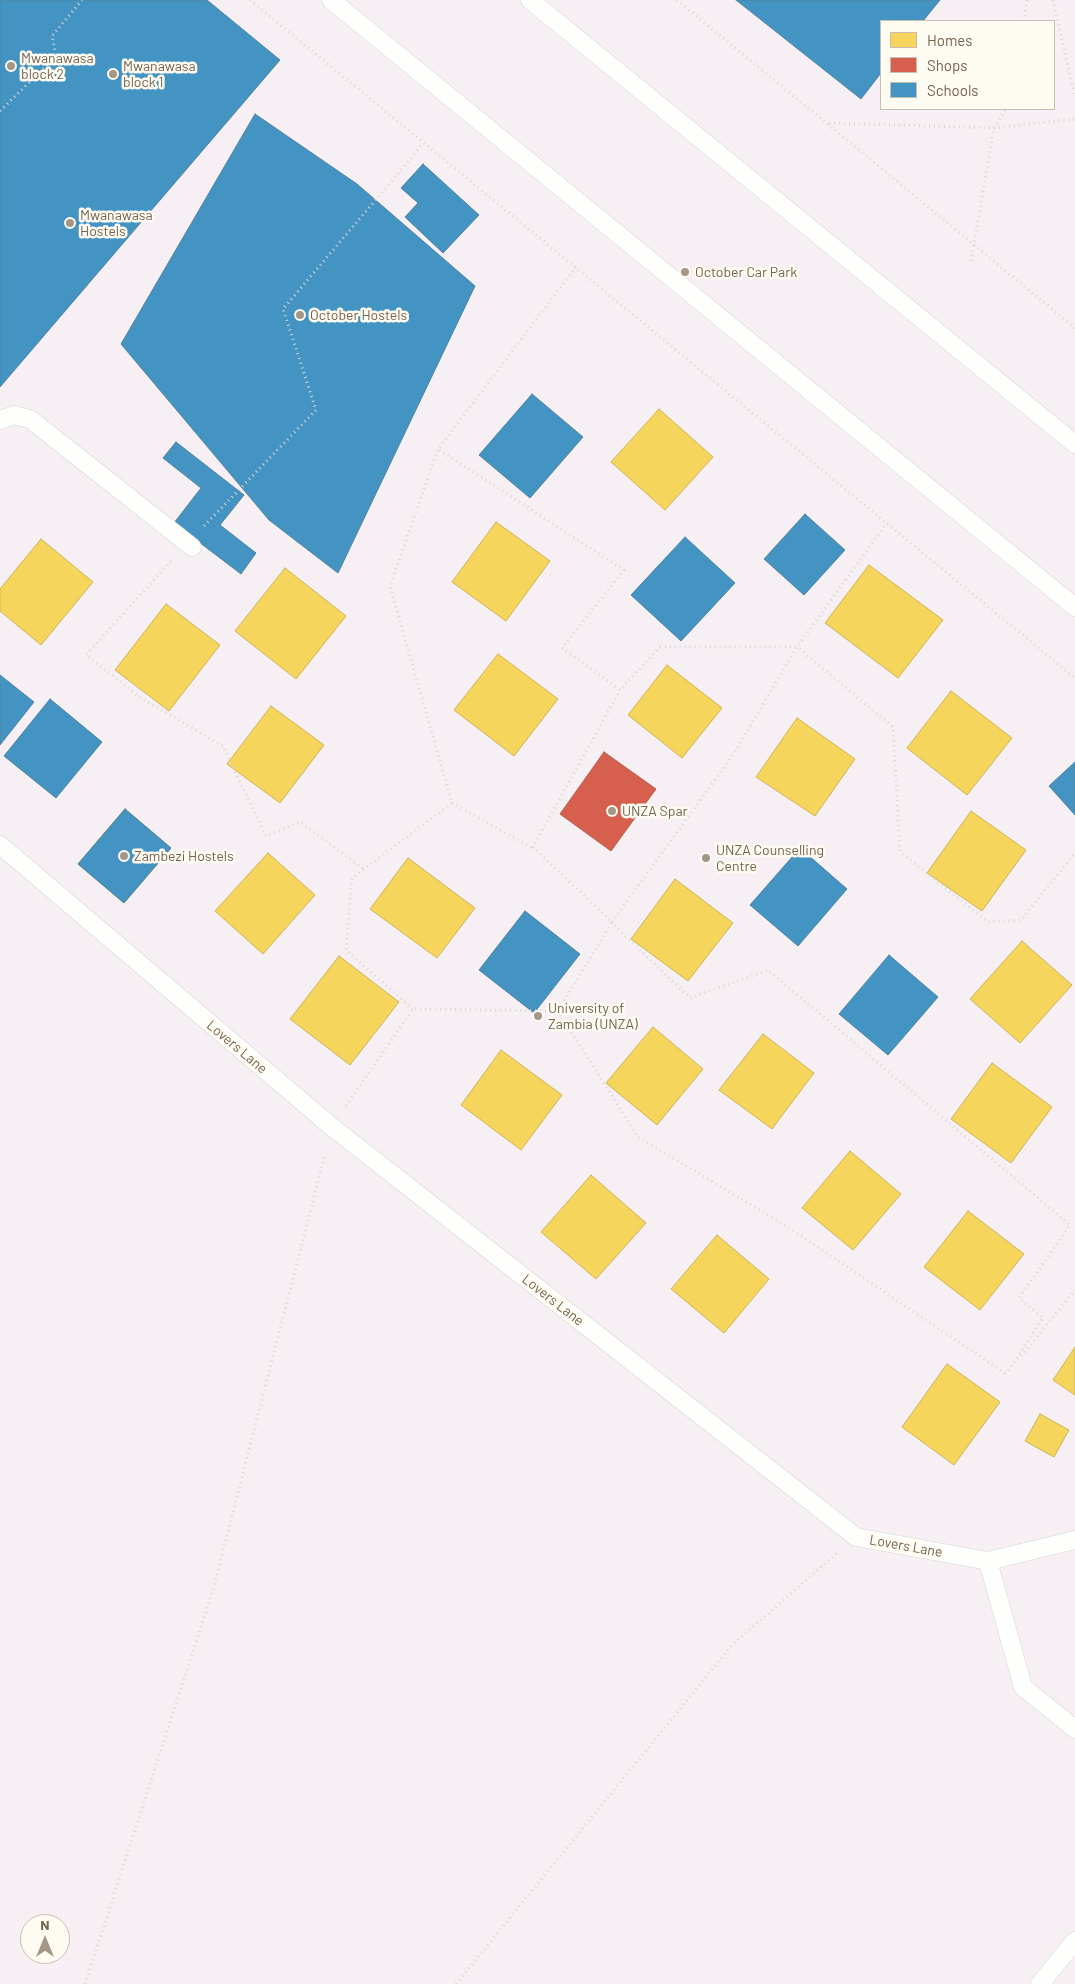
<!DOCTYPE html>
<style>
body{margin:0}
#map{position:relative;width:1075px;height:1984px;overflow:hidden;background:#f8f7f0;font-family:Barlow,sans-serif}
canvas{display:block}
.legend{position:absolute;left:880px;top:20px;width:175px;height:90px;box-sizing:border-box;background:#fefbf3;border:1px solid #c8beb2;margin:0;padding:6px 9px;list-style:none;font-size:15px;color:#766350}
.legend li{display:flex;align-items:center;gap:10px;height:25px}
.legend b{width:25px;border:1px solid #c8beb2}
.north{position:absolute;left:20px;top:1914px;width:50px;height:50px;box-sizing:border-box;background:#fefbf3;border:1px solid #c8beb2;border-radius:50%;rotate:0deg;font-size:14px;font-weight:700;line-height:20px;text-align:center;color:#766350}
.north::after{content:'';display:block;margin:auto;width:18px;height:22px;background:#a49788;clip-path:polygon(50% 0,100% 100%,50% 72%,0 100%)}
</style>
<div id="map">
<canvas width="1075" height="1984"></canvas>
<ul class="legend">
<li><b style="height:14px;background:#f6d55c"></b>Homes</li>
<li><b style="height:14px;background:#d6604d"></b>Shops</li>
<li><b style="height:14px;background:#4393c3"></b>Schools</li>
</ul>
<div class="north">N</div>
</div>
<script>
const context = document.querySelector('canvas').getContext('2d');
context.lineJoin = 'round';
function fillPath(path, color) { context.fillStyle = color; context.fill(path, 'evenodd'); }
const poly = rows => new Path2D(rows.map(r => 'M' + r).join(''));
function stroke(path, color, width, dash) { context.strokeStyle = color; context.lineWidth = width; context.lineCap = dash ? 'butt' : 'round'; context.setLineDash(dash || []); context.stroke(path); }
function drawText(font, color, halo, rows, align = 'center') {
  context.font = font + ' Barlow,sans-serif'; context.lineWidth = 5; context.setLineDash([]); context.textBaseline = 'middle'; context.strokeStyle = halo; context.fillStyle = color; for (const [text, x, y, turn = 0] of rows) {
    context.save(); context.translate(x, y); context.rotate((+turn || 0) * Math.PI / 180); context.textAlign = isNaN(turn) ? turn : align; if (halo) context.strokeText(text, 0, 0); context.fillText(text, 0, 0); context.restore();
  }
}
const education = poly([
 [0,0,1075,0,1075,1984,0,1984],
 [881,21,1054,21,1054,109,881,109],
 [30,1924,60,1924,60,1954,30,1954]
]);
const homes = poly([
 [95,0,147,0,210,47,182,78,163,70,166,81,149,87,187,120,175,134,159,144,142,127,139,138,56,68,76,36,101,11,92,4,95,0],
 [0,5,45,45,0,87,0,5],
 [263,125,338,183,313,215,445,319,421,349,401,334,392,347,423,371,399,400,322,339,347,308,315,282,323,272,229,198,248,174,268,190,287,165,253,138,263,125],
 [0,138,77,204,76,218,70,224,37,225,40,240,25,247,63,273,32,299,13,286,5,295,0,291,0,138],
 [187,272,256,326,230,359,365,463,339,496,319,481,307,497,355,533,336,557,247,489,271,458,241,435,250,425,144,344,168,314,192,332,207,312,175,287,187,272],
 [659,409,713,457,665,510,611,462,659,409],
 [496,522,550,561,506,621,452,582,496,522],
 [41,539,93,582,41,645,0,611,0,589,41,539],
 [869,565,943,620,898,678,825,623,869,565],
 [285,568,346,616,296,679,235,631,285,568],
 [166,604,220,645,169,711,115,670,166,604],
 [498,654,558,699,514,756,454,710,498,654],
 [667,665,722,708,682,758,628,715,667,665],
 [951,691,1012,738,967,795,907,748,951,691],
 [271,706,324,745,280,803,227,764,271,706],
 [797,718,855,759,815,816,756,777,797,718],
 [125,809,171,848,124,903,78,864,125,809],
 [971,811,1026,850,982,911,927,873,971,811],
 [268,853,315,895,263,954,215,911,268,853],
 [408,858,475,908,437,958,370,909,408,858],
 [675,879,733,923,688,981,631,939,675,879],
 [1022,941,1072,985,1020,1043,970,999,1022,941],
 [339,956,399,1002,350,1065,290,1019,339,956],
 [653,1027,703,1069,657,1125,606,1083,653,1027],
 [763,1034,814,1073,772,1129,719,1090,763,1034],
 [501,1050,562,1095,521,1150,461,1105,501,1050],
 [992,1063,1052,1107,1011,1163,951,1119,992,1063],
 [850,1151,901,1194,853,1250,802,1208,850,1151],
 [591,1175,646,1223,596,1279,541,1232,591,1175],
 [968,1211,1024,1254,980,1310,924,1267,968,1211],
 [717,1235,769,1279,724,1333,671,1289,717,1235],
 [1075,1347,1075,1395,1053,1380,1075,1347],
 [947,1364,1000,1402,954,1465,902,1427,947,1364],
 [1040,1414,1069,1430,1054,1457,1025,1441,1040,1414]
]);
const shops = poly([
 [604,752,656,789,611,851,560,814,604,752]
]);
const schools = poly([
 [0,0,207,0,280,60,0,387,0,0],
 [736,0,940,0,923,21,881,21,881,73,861,99,736,0],
 [255,114,357,184,475,286,338,573,269,520,121,344,255,114],
 [423,164,479,215,443,253,405,217,418,203,401,188,423,164],
 [532,394,583,437,530,498,479,455,532,394],
 [176,442,244,495,220,525,256,553,241,574,174,523,201,488,163,458,176,442],
 [805,514,845,550,804,595,764,559,805,514],
 [685,537,735,583,681,641,631,595,685,537],
 [0,675,34,702,0,745,0,675],
 [50,699,102,742,56,798,4,756,50,699],
 [1075,762,1075,815,1049,786,1075,762],
 [125,809,171,848,124,903,78,864,125,809],
 [800,848,847,889,798,946,750,905,800,848],
 [525,911,580,954,534,1013,479,970,525,911],
 [889,955,938,997,888,1055,839,1014,889,955]
]);
const path = poly([
 [250,0,1075,678],
 [677,0,1075,328],
 [1053,0,1075,97],
 [1024,21,1027,0],
 [0,111,56,56,52,36,82,0],
 [829,123,994,128,1075,119],
 [971,261,994,128,1006,109],
 [576,267,438,449,624,570,562,648,620,690,660,647,797,647,887,523],
 [204,526,316,410,283,309,424,143],
 [171,561,86,655,141,698,223,746,266,836,300,822,364,869],
 [452,803,534,849],
 [611,922,690,998,768,970,1070,1225,1019,1298,1043,1318,1006,1374],
 [612,922,733,755,797,647,893,727,900,852,988,922,1021,920,1075,853],
 [413,1009,346,950,352,878,452,803,390,586,438,449],
 [558,1011,638,1137,788,1227,1006,1374],
 [346,1106,413,1009,558,1011,612,922,533,847,620,690],
 [1018,1360,1075,1290],
 [85,1984,213,1590,325,1154],
 [456,1984,732,1645,837,1553]
]);
const lane = poly([
 [331,0,1075,607],
 [530,0,1075,444],
 [0,420,14,415,30,419,192,547],
 [0,845,332,1127,856,1537,988,1561,1023,1687,1075,1729],
 [988,1561,1075,1540],
 [1040,1984,1075,1941]
]);
const markers = [
 [11,66,5,"#a49788"],
 [113,74,5,"#a49788"],
 [70,223,5,"#a49788"],
 [685,272,5,"#a49788"],
 [300,315,5,"#a49788"],
 [612,811,5,"#a49788"],
 [124,856,5,"#a49788"],
 [706,858,5,"#a49788"],
 [538,1016,5,"#a49788"]
];
const poiNames = [
 ["Mwanawasa",21,58],
 ["block 2",21,74],
 ["Mwanawasa",123,66],
 ["block 1",123,82],
 ["Mwanawasa",80,215],
 ["Hostels",80,231],
 ["October Car Park",695,272],
 ["October Hostels",310,315],
 ["UNZA Spar",622,811],
 ["UNZA Counselling",716,850],
 ["Centre",716,866],
 ["Zambezi Hostels",134,856],
 ["University of",548,1008],
 ["Zambia (UNZA)",548,1024]
];
const streetNames = [
 ["Lovers Lane",237,1047,40],
 ["Lovers Lane",553,1300,38],
 ["Lovers Lane",906,1546,10]
];
fillPath(education, '#f6eff4');
fillPath(homes, '#f6d55c');
stroke(homes, '#d0b358', 1);
fillPath(shops, '#d6604d');
stroke(shops, '#b9614e', 1);
fillPath(schools, '#4393c3');
stroke(schools, '#5285a0', 1);
stroke(lane, '#d8d4ce', 19);
stroke(path, '#dad7d1', 3, [1, 4]);
stroke(lane, '#fefefd', 18);
for (const [x, y, r, color] of markers) { const dot = new Path2D(); dot.arc(x, y, r, 0, 2 * Math.PI); context.fillStyle = color; context.fill(dot); stroke(dot, '#fefbf3', 2); }
drawText('14px', '#766350', '#fefbf3', poiNames, 'left');
drawText('14px', '#766350', '#fefbf3', streetNames);
</script>
